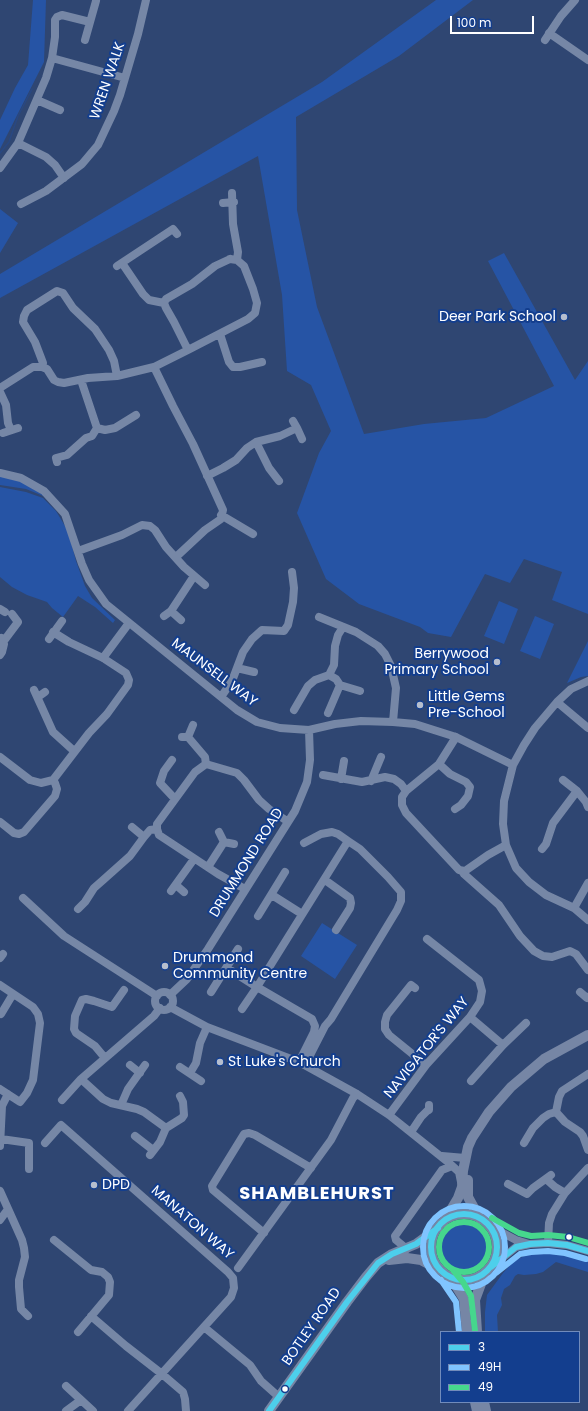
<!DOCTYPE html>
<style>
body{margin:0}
#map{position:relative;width:588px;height:1411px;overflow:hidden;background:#2f4672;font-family:Poppins,sans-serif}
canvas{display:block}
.legend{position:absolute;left:440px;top:1331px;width:140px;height:72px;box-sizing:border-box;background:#133e8e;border:1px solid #718bbb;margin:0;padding:5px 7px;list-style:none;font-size:12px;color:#fff}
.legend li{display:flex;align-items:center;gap:8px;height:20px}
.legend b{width:20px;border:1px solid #718bbb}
.scale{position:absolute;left:450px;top:16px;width:84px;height:18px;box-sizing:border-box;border:2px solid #fff;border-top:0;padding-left:5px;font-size:12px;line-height:14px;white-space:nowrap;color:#fff;-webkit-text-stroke:3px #133e8e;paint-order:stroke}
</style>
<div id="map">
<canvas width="588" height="1411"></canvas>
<ul class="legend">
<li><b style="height:5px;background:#4dcfeb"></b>3</li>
<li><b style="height:5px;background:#80c4ff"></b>49H</li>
<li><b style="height:5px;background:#46d78d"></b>49</li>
</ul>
<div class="scale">100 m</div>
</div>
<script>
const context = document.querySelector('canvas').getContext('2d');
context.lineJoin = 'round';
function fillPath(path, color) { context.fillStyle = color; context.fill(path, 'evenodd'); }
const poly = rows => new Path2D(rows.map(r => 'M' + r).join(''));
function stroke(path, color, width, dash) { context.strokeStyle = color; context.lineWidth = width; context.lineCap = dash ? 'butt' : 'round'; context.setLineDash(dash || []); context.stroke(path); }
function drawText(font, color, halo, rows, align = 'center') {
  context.font = font + ' Poppins,sans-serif'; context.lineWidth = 4; context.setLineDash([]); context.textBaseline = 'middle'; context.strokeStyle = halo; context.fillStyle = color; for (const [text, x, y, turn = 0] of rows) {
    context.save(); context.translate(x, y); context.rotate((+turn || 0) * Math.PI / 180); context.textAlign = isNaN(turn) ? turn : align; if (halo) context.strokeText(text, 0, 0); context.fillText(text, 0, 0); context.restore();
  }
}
const green = poly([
 [33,0,46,0,44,62,0,149,0,120,15,88,28,65],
 [436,0,473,0,399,56,296,117,297,210,317,307,364,434,424,424,486,418,554,386,488,261,504,253,575,380,588,361,588,614,552,600,562,572,524,559,510,583,485,574,451,637,428,633,420,627,359,604,326,579,297,513,319,453,331,431,311,385,287,371,282,295,258,156,0,298,0,274,322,82],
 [0,209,18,223,0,253],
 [0,476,23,482,46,497,26,489,0,485],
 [0,487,26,492,43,498,56,511,68,531,76,561,85,586,92,598,115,620,113,623,95,607,78,596,63,617,52,608,47,602,27,595,12,587,0,577],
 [499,601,518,609,504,644,484,636],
 [535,616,554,624,540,659,520,651],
 [588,641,588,676,581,677,567,683],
 [322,923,357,945,335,979,301,956],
 '441 1247a24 24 0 1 1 48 0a24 24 0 1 1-48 0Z',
 [553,1251,588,1261,588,1272,556,1262,543,1272,536,1274,524,1275,518,1274,515,1276,510,1285,504,1289,501,1298,502,1305,497,1315,498,1332,485,1332,485,1312,487,1295,503,1273,514,1261,526,1255,537,1252]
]);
const stream = poly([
 [0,153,9,142,18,116,32,89]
]);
const minor = poly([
 [549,33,588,60],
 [85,40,96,1],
 [545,40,561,16,575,0],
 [52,58,125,78],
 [37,100,60,110],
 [18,143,46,157,55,165,64,178],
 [0,168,18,143,46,78,52,58,55,37,55,20,57,17,62,15,90,22],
 [232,193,233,224,238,252,237,260],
 [223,203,234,202],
 [21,204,46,191,82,164,98,145,114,111,120,95,138,34,146,0],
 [230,259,237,260,244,266,253,289,257,303,255,313,248,319,188,350,174,322,166,308,164,303,166,299,192,284,215,266,230,259],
 [122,263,143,294,149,300,164,303],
 [117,266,173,229,177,234],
 [220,334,229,362,233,367,240,367,262,362],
 [42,367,43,363,35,342,23,322,24,316,27,310,57,291,63,293,73,308,95,329,109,350,114,361,117,376],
 [154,367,173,406,193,444,223,510,221,519,205,530,176,557],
 [0,388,33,367,42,367,47,369,54,380,58,382,64,383,88,378,117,376,154,367,188,350],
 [0,392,6,405,8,423,11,430],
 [97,428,105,430,115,428,136,415],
 [297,428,302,439],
 [3,433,18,428],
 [256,442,269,468,279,481],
 [57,462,56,458,67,455,86,438,92,436,97,428,81,380],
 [0,473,21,478,44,491,65,514,82,564,89,580,106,604,237,710,257,722,280,728,309,730,335,724,361,721,393,722,415,724,456,737,513,765],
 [207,476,223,468,236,460,247,448,256,442,280,436,297,428,293,421],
 [221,515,253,534],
 [78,551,122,535,142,525,150,526,155,530,166,547,184,567,205,585],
 [0,609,5,612],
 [171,611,181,620],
 [164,616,171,611,194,576],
 [319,617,356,632,378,646,385,654,391,666,396,688,393,722],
 [49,639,62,621],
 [3,642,18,622,12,614],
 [0,655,2,652,4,644,1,638],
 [103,658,129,623],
 [237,668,254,672],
 [329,675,336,679,340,685,360,691],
 [588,681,571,689,557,702,535,728,524,745,513,765,504,801,503,824,506,845,516,868,529,882,546,895,574,908,588,920],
 [34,690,53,732,74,751],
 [38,697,45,692],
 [221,697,232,681,243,652,252,639,262,630,284,631,288,625,293,602,294,588,292,572],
 [557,702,588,728],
 [294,710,308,686,315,680,329,675,334,665,335,646,338,635,343,627],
 [328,713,340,685],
 [182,737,188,737,205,757,206,764],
 [188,737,193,725],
 [456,737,439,764,406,791,402,797,402,805,406,813,459,870,465,871,488,855,506,845],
 [0,757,30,780,41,783,53,780,89,733,107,714,128,685,129,680,126,673,103,658,69,642,53,632],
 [172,760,164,771,160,783,175,799],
 [439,764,450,774,466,782,470,787,468,796,461,805,455,809],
 [323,775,362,782,385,777,394,779,401,784,406,791],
 [341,779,344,761],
 [563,780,577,791,586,802,588,807],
 [371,781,381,757],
 [0,822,14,833,19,834,24,832,55,796,57,789,55,783,53,780],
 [132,827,144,837],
 [224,842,234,844],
 [304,843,321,834,332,832,338,834,348,841],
 [542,849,546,844,553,823,577,791],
 [208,867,224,842,219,832],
 [462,871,464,874,499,905,520,936,534,951,543,956,552,957,570,951,576,954,588,970],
 [325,880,350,898,351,903,350,908,336,930],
 [176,885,184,892],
 [245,889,218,874,159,835,157,829,157,824,195,772,206,764,237,773,244,780,259,800,269,809,287,821],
 [171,891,194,859],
 [272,895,302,914],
 [23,898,64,936,157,996],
 [574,908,588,883],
 [78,909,85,902,94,888,102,881,130,856,144,837,150,830,157,829],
 [258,916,285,872],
 [0,958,3,954],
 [227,968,257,987,242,1009],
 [0,985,33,1007,38,1014,40,1023,33,1080,27,1093,20,1102,0,1089],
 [415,988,411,985,387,1015,385,1022,385,1029,389,1035,426,1065],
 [211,992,238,949],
 [580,992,587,998,588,997],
 '155 1001a9 9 0 1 1 18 0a9 9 0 1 1-18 0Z',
 [170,995,187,979,208,949,295,811,307,782,310,760,309,730],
 [170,1007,207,1027,299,1062,357,1094,389,1115,449,1163,459,1172,461,1182],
 [1,1014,13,994],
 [470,1017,503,1045],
 [105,1058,95,1046,76,1033,74,1029,75,1016,82,1000,86,999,94,1001,112,1007,124,990],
 [299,1062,314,1032,315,1026,312,1019,257,987,348,841,360,849,388,877,401,892,401,901,397,910,331,1019,325,1026,305,1065],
 [130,1065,140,1073],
 [180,1067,201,1081],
 [190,1073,196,1063,200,1043,207,1027],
 [81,1079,103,1099,111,1103,137,1109,144,1112,166,1128],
 [471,1081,503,1045,526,1023],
 [62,1100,81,1079,154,1016,160,1008],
 [121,1105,128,1089,145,1065],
 [556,1112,559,1097,562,1091,588,1074],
 [389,1115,426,1065,470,1017,480,1002,482,991,479,980,427,939],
 [411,1132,421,1117,427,1111,429,1110,429,1105],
 [135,1136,153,1150],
 [1,1139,29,1143,29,1169],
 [45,1143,61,1125,228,1272,233,1278,234,1288,231,1297,128,1411],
 [524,1143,533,1128,543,1118,549,1114,556,1112,565,1122,580,1132,583,1136,588,1150],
 [0,1146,2,1106,8,1094],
 [150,1155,160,1142,166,1128,182,1118,184,1115,183,1102,180,1096],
 [442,1156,465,1158],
 [546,1179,555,1187,565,1193],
 [508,1184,527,1194,533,1188,551,1175],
 [0,1191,22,1240,24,1248,25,1257,19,1280,19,1287,21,1309,28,1316],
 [0,1220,8,1209],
 [488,1225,516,1240,529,1244],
 [264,1233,213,1190,212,1186,244,1134,249,1133,255,1135,311,1168],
 [54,1240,91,1270,102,1272,108,1277,110,1282,109,1295,78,1332],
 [548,1243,549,1223,552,1214,565,1193,588,1168],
 [407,1249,396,1240,395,1236,442,1170,452,1166],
 [491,1267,516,1247,530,1244,548,1243,567,1245,588,1251],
 [238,1268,331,1140,353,1098,357,1094],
 [91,1316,126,1346,162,1374,183,1392,185,1399,186,1411],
 [204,1327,250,1365,261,1381,279,1397],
 [66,1386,93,1411],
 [66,1411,81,1400]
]);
const major = poly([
 [468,1180,468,1197,480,1219],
 '431 1247a33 33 0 1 1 66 0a33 33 0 1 1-66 0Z',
 [443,1223,458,1198,462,1187,463,1171,468,1147,472,1138,489,1112,511,1087,544,1059,588,1035],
 [389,1260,407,1258,421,1260,440,1270],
 [447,1275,456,1286,464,1299,467,1332],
 [477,1332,475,1300,485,1273],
 [475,1402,477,1411],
 [484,1402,486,1411],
 [269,1411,347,1302,366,1277,378,1263,392,1254,416,1244,438,1228]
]);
const bus1 = poly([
 '431 1247a33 33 0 1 1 66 0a33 33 0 1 1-66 0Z',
 [491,1267,516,1247,530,1244,548,1243,567,1245,588,1251],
 [269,1411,347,1302,378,1263,392,1254,416,1244,438,1228]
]);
const bus2 = poly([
 '423 1247a41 41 0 1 1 82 0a41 41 0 1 1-82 0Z',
 [496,1273,520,1254,531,1252,548,1251,565,1253,586,1259],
 [441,1280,456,1302,459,1332]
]);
const bus3 = poly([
 [492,1218,519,1233,531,1236,548,1235,568,1237,588,1243],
 '439 1247a25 25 0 1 1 50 0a25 25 0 1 1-50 0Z',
 [453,1270,463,1282,471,1296,475,1331]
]);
const markers = [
 [564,317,4,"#b6bece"],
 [497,662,4,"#b6bece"],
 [420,705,4,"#b6bece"],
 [165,966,4,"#b6bece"],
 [220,1062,4,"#b6bece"],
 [94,1185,4,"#b6bece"],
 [569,1237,3.5,"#fff"],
 [285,1389,3.5,"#fff"]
];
const streetNames = [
 ["WREN WALK",108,81,-71],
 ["MAUNSELL WAY",214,673,37],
 ["DRUMMOND ROAD",247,863,-58],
 ["NAVIGATOR'S WAY",427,1048,-51],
 ["MANATON WAY",192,1223,41],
 ["BOTLEY ROAD",312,1327,-55]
];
const poiNames = [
 ["Deer Park School",556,317,"right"],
 ["Berrywood",489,654,"right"],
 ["Primary School",489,670,"right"],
 ["Little Gems",428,697],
 ["Pre-School",428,713],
 ["Drummond",173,958],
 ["Community Centre",173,974],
 ["St Luke's Church",228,1062],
 ["DPD",102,1185]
];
const districtNames = [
 ["SHAMBLEHURST",317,1194]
];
fillPath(green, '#2654a5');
stroke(stream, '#294882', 1.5);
stroke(minor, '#7687a6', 8);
stroke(major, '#7686a5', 10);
stroke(bus1, '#4dcfeb', 6);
stroke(bus2, '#80c4ff', 6);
stroke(bus3, '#46d78d', 6);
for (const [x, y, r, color] of markers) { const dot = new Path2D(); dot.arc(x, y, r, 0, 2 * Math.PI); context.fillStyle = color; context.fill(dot); stroke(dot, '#133e8e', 1.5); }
drawText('14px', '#fff', '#133e8e', streetNames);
drawText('14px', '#fff', '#133e8e', poiNames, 'left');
context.letterSpacing = '1px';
drawText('bold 18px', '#fff', '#133e8e', districtNames);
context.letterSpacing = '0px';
</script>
